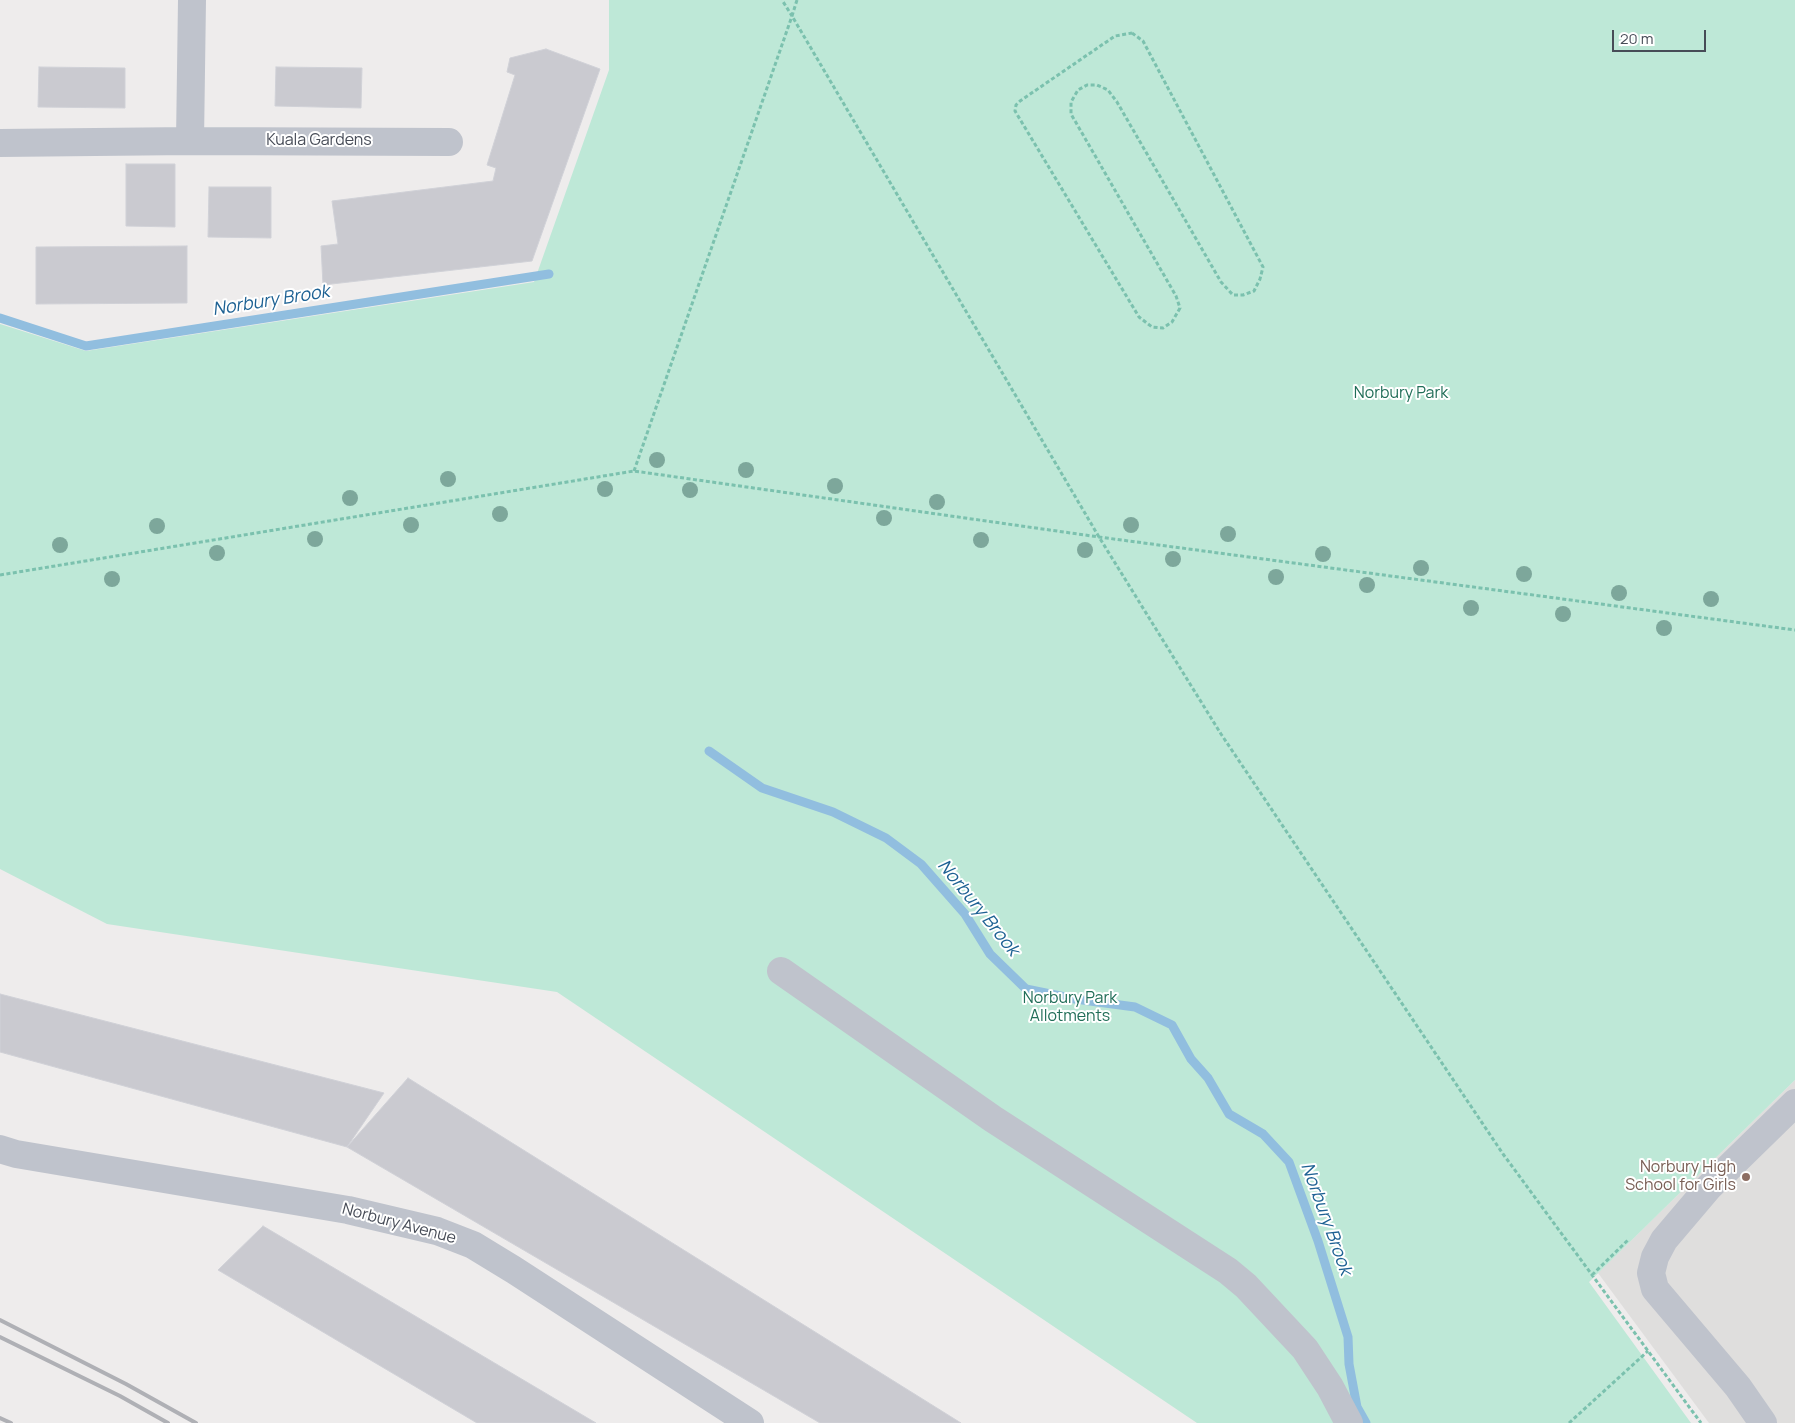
<!DOCTYPE html>
<style>
body{margin:0}
#map{position:relative;width:1795px;height:1423px;overflow:hidden;background:#eeecec;font-family:Manrope,sans-serif}
canvas{display:block}
.scale{position:absolute;left:1612px;top:30px;width:94px;height:22px;box-sizing:border-box;border:2px solid #474c57;border-top:0;padding-left:6px;font-size:15px;line-height:18px;white-space:nowrap;color:#474c57;-webkit-text-stroke:4px #fff;paint-order:stroke}
</style>
<div id="map">
<canvas width="1795" height="1423"></canvas>
<div class="scale">20 m</div>
</div>
<script>
const context = document.querySelector('canvas').getContext('2d');
context.lineJoin = 'round';
function fillPath(path, color) { context.fillStyle = color; context.fill(path, 'evenodd'); }
const poly = rows => new Path2D(rows.map(r => 'M' + r).join(''));
function stroke(path, color, width, dash) { context.strokeStyle = color; context.lineWidth = width; context.lineCap = dash ? 'butt' : 'round'; context.setLineDash(dash || []); context.stroke(path); }
function drawText(font, color, halo, rows, align = 'center') {
  context.font = font + ' Manrope,sans-serif'; context.lineWidth = 4; context.setLineDash([]); context.textBaseline = 'middle'; context.strokeStyle = halo; context.fillStyle = color; for (const [text, x, y, turn = 0] of rows) {
    context.save(); context.translate(x, y); context.rotate((+turn || 0) * Math.PI / 180); context.textAlign = isNaN(turn) ? turn : align; if (halo) context.strokeText(text, 0, 0); context.fillText(text, 0, 0); context.restore();
  }
}
const education = poly([
 [1795,1080,1795,1423,1709,1423,1598,1273]
]);
const green = poly([
 [609,0,1795,0,1795,1080,1589,1282,1691,1423,1197,1423,557,992,107,924,0,869,0,324,86,351,534,282,609,70]
]);
const stream = poly([
 [0,318,86,346,549,274],
 [709,751,762,788,833,812,886,838,921,864,965,914,990,954,1026,989,1075,999,1135,1007,1172,1025,1191,1059,1208,1078,1229,1114,1263,1134,1289,1162,1318,1241,1348,1337,1349,1364,1357,1407,1366,1423]
]);
const building = poly([
 [546,49,600,69,532,261,323,285,321,246,338,244,332,201,493,181,496,168,487,165,515,75,507,72,510,58,546,49],
 [39,67,125,68,125,108,38,107,39,67],
 [276,67,362,68,361,108,275,106,276,67],
 [126,164,175,164,175,227,126,226,126,164],
 [209,187,271,187,271,238,208,237,209,187],
 [187,246,187,303,36,304,36,247,187,246],
 [0,994,384,1093,347,1147,0,1052,0,994],
 [408,1078,961,1423,820,1423,347,1147,408,1078],
 [263,1226,596,1423,477,1423,218,1270,263,1226]
]);
const path = poly([
 [797,0,792,16,1099,537,1221,734,1503,1154,1701,1423],
 [1132,33,1143,41,1263,267,1260,279,1254,291,1243,295,1233,295,1221,282,1117,102,1108,90,1097,85,1087,85,1078,90,1071,102,1071,114,1176,296,1180,308,1172,322,1163,328,1152,327,1139,317,1015,111,1016,105,1020,101,1115,36,1132,33],
 [634,471,792,16,782,0],
 [0,575,634,471,1099,537,1795,630],
 [1592,1275,1629,1239],
 [1569,1423,1648,1351]
]);
const minor = poly([
 [192,0,190,141,449,142],
 [0,143,190,141],
 [781,971,993,1119,1228,1271,1246,1286,1305,1349,1330,1387,1349,1423],
 [0,1149,16,1154,348,1210,437,1231,473,1245,514,1270,750,1423],
 [1763,1423,1738,1387,1655,1289,1651,1273,1655,1257,1664,1240,1709,1187,1795,1103]
]);
const rail = poly([
 [0,1320,126,1384,196,1423],
 [0,1337,120,1396,168,1423],
 [0,1418,11,1423]
]);
const trees = [
 [657,460],
 [746,470],
 [448,479],
 [835,486],
 [605,489],
 [690,490],
 [350,498],
 [937,502],
 [500,514],
 [884,518],
 [411,525],
 [1131,525],
 [157,526],
 [1228,534],
 [315,539],
 [981,540],
 [60,545],
 [1085,550],
 [217,553],
 [1323,554],
 [1173,559],
 [1421,568],
 [1524,574],
 [1276,577],
 [112,579],
 [1367,585],
 [1619,593],
 [1711,599],
 [1471,608],
 [1563,614],
 [1664,628]
];
const markers = [
 [1746,1177,5,"#8d6e63"]
];
const streetNames = [
 ["Kuala Gardens",319,141],
 ["Norbury Avenue",399,1224,15]
];
const parkNames = [
 ["Norbury Park",1401,394],
 ["Norbury Park",1070,999],
 ["Allotments",1070,1017]
];
const educationNames = [
 ["Norbury High",1736,1168],
 ["School for Girls",1736,1186]
];
const waterNames = [
 ["Norbury Brook",271,301,-9],
 ["Norbury Brook",978,908,51],
 ["Norbury Brook",1326,1219,70]
];
fillPath(education, '#dfdedd');
fillPath(green, '#bee8d7');
stroke(stream, '#91bedf', 9);
fillPath(building, '#cacad0');
stroke(building, '#d0d1d7', 1);
stroke(path, '#7bc1ae', 3, [4, 2.5]);
stroke(minor, '#bfc3cc', 28);
stroke(rail, '#afb0b5', 4);
context.fillStyle = '#7da79b';
for (const [x, y] of trees) { context.beginPath(); context.arc(x, y, 8, 0, 2 * Math.PI); context.fill(); }
for (const [x, y, r, color] of markers) { const dot = new Path2D(); dot.arc(x, y, r, 0, 2 * Math.PI); context.fillStyle = color; context.fill(dot); stroke(dot, '#fff', 2); }
drawText('16px', '#474c57', '#fff', streetNames);
drawText('16px', '#216e58', '#fff', parkNames);
drawText('16px', '#785e54', '#fff', educationNames, 'right');
drawText('italic 18px', '#1d6193', '#fff', waterNames);
</script>
